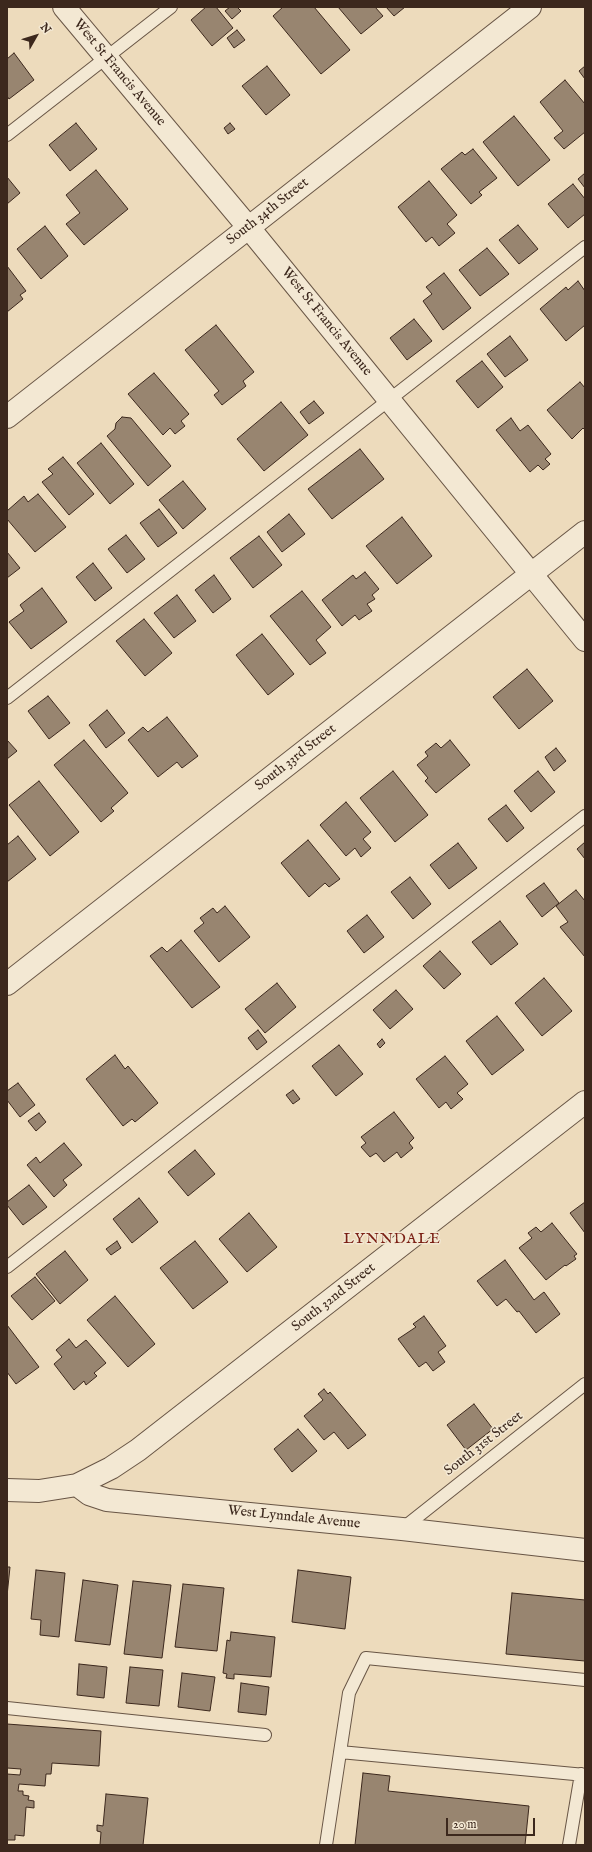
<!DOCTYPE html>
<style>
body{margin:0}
#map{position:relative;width:592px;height:1852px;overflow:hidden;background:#eddbbc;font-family:"IM FELL English",serif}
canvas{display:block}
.frame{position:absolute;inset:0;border:8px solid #3c281d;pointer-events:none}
.north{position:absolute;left:16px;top:16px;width:40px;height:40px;-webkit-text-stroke:3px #f3e8d3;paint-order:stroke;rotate:51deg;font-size:11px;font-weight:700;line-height:16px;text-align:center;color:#3c281d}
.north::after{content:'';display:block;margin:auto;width:14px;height:18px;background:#3c281d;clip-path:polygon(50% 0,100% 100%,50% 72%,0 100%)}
.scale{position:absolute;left:446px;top:1818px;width:89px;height:18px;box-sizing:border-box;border:2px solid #3c281d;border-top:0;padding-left:5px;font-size:12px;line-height:14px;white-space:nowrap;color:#3c281d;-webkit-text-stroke:3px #f3e8d3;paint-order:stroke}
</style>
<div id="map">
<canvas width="592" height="1852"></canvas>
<div class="frame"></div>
<div class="north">N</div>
<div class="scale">20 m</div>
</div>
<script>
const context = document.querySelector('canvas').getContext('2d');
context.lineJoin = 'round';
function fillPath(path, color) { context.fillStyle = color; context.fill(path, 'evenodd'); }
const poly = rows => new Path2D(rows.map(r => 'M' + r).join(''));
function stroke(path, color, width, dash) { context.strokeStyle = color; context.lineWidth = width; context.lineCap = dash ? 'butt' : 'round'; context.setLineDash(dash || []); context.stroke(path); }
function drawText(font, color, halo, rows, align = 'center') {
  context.font = font + ' "IM FELL English",serif'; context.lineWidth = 3; context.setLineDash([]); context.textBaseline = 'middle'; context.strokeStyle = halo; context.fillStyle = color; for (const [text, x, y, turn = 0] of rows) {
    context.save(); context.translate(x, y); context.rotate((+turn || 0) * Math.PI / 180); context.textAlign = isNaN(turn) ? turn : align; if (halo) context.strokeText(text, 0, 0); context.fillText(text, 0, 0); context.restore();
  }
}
const building = poly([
 [206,7,216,7,233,28,212,46,191,20,206,7],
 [230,7,237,7,241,11,232,19,225,11,230,7],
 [283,7,314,7,350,50,321,74,273,16,283,7],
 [338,7,375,7,383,16,361,34,338,7],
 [386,7,405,7,394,16,386,7],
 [237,30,245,40,234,48,227,38,237,30],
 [14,53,34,80,9,99,7,96,7,59,14,53],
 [267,66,290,95,266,115,242,86,267,66],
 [585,66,585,79,579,71,585,66],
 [565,80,585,104,585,132,564,149,554,138,563,131,540,102,565,80],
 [514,116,550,160,518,186,483,142,514,116],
 [76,123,97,149,70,171,49,145,76,123],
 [230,123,235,129,228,134,224,128,230,123],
 [473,149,497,178,479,192,482,195,471,204,441,169,462,152,465,155,473,149],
 [96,170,128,209,84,245,66,224,80,213,66,195,96,170],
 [585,173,585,188,578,179,585,173],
 [7,177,20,193,7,204,7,177],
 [429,181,457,215,447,224,455,233,439,246,432,237,426,242,398,207,429,181],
 [573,184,585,199,585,214,568,228,548,204,573,184],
 [518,225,538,249,519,264,499,240,518,225],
 [45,226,68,256,41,279,17,249,45,226],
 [487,248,509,274,480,296,459,270,487,248],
 [7,266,26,291,20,295,23,299,7,312,7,266],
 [444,273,471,308,443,330,423,301,432,294,426,287,444,273],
 [578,281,585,291,585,325,566,341,540,309,566,287,568,290,578,281],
 [414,319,432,341,407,360,390,338,414,319],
 [216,325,254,372,243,381,246,386,222,405,214,395,219,391,185,350,216,325],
 [510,336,528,360,505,377,487,354,510,336],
 [482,361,503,387,478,408,456,381,482,361],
 [154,373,189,414,181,421,185,426,175,434,170,428,163,435,128,394,154,373],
 [580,382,585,388,585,430,583,428,572,439,547,410,580,382],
 [314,401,324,413,309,424,300,412,314,401],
 [281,402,308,435,264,471,237,439,281,402],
 [122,417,131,418,171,466,148,486,107,436,115,429,116,423,122,417],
 [511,418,520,431,528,425,551,454,545,459,550,464,543,470,538,465,530,472,496,430,511,418],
 [101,443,134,484,110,504,77,463,101,443],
 [360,449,384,479,332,519,308,489,360,449],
 [63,457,94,494,69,515,42,482,53,474,48,469,63,457],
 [183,481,206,509,183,529,159,500,183,481],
 [38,494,66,527,35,552,7,519,7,511,24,496,28,502,38,494],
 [159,509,177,533,158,547,140,523,159,509],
 [289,514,305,534,282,552,267,532,289,514],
 [402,517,432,556,397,584,366,546,402,517],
 [126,535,145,559,127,573,108,549,126,535],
 [259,536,282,565,253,588,230,558,259,536],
 [7,552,20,568,7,578,7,552],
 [93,563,112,588,95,601,76,577,93,563],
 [365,572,379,589,372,595,375,599,367,604,372,611,359,620,355,615,342,626,322,600,353,575,356,579,365,572],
 [214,575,231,599,213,613,195,590,214,575],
 [42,588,67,622,31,649,9,622,24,611,20,605,42,588],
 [302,591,331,627,316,640,326,653,310,665,270,616,302,591],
 [177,595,196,621,174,638,154,613,177,595],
 [144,619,172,653,145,676,116,641,144,619],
 [262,634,294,674,268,695,236,655,262,634],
 [527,669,553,701,519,729,493,697,527,669],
 [48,696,70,723,49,739,28,711,48,696],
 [107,710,125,733,106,748,89,725,107,710],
 [167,717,198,756,182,768,177,762,158,777,128,740,143,727,148,732,167,717],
 [7,740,17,751,7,759,7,740],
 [84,740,128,793,111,808,114,811,101,822,54,765,84,740],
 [450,740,470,765,436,793,425,781,428,778,417,765,428,756,425,752,436,743,441,748,450,740],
 [556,748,566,761,554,771,545,757,556,748],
 [393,771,428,815,395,842,360,798,393,771],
 [538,771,555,792,531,812,514,791,538,771],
 [39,781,79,832,50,856,9,805,39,781],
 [346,802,371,832,363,839,371,848,361,857,355,848,346,856,320,825,346,802],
 [506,805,524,828,507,842,488,819,506,805],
 [18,836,36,859,7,882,7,845,18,836],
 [308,840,340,879,329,887,325,883,309,897,281,863,308,840],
 [585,842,585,859,577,849,585,842],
 [458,843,477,868,449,889,430,865,458,843],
 [410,877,431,904,413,919,391,892,410,877],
 [544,883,559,903,542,917,526,896,544,883],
 [576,890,585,901,585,957,560,927,568,922,556,906,576,890],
 [225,906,250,937,219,962,194,931,204,923,200,918,213,908,217,913,225,906],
 [367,915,384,937,364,953,347,931,367,915],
 [500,921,518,944,491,965,472,942,500,921],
 [181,940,220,987,192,1008,150,956,162,947,167,952,181,940],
 [440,951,461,974,444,989,423,966,440,951],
 [544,978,572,1011,542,1036,515,1003,544,978],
 [277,983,296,1007,265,1033,245,1009,277,983],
 [396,990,413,1009,390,1029,373,1010,396,990],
 [497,1016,524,1050,492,1075,466,1041,497,1016],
 [258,1030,267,1042,257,1050,248,1038,258,1030],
 [382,1039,385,1043,380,1048,377,1044,382,1039],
 [339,1045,363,1074,336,1096,312,1066,339,1045],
 [115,1055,125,1069,128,1066,158,1103,135,1122,132,1119,123,1126,86,1079,115,1055],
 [445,1056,468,1084,457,1093,463,1099,451,1109,446,1102,439,1108,416,1079,445,1056],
 [18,1083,35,1105,20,1117,7,1100,7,1091,18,1083],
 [293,1090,300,1099,293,1104,286,1095,293,1090],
 [394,1112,414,1138,409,1143,413,1148,401,1158,397,1152,384,1162,376,1153,370,1157,361,1147,366,1143,361,1137,394,1112],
 [39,1113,46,1122,36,1131,28,1121,39,1113],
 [64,1143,82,1165,63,1180,67,1185,54,1197,27,1165,36,1157,40,1163,64,1143],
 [195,1150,215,1174,188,1196,168,1172,195,1150],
 [29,1185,47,1207,23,1225,7,1205,7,1202,29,1185],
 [139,1198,158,1222,132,1243,113,1219,139,1198],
 [585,1202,585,1233,570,1213,585,1202],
 [249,1213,277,1247,247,1272,219,1239,249,1213],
 [552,1223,577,1254,574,1256,576,1259,566,1266,565,1265,546,1280,519,1248,532,1238,528,1233,536,1227,541,1232,552,1223],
 [117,1241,121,1248,111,1255,106,1249,117,1241],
 [195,1241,228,1282,193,1309,160,1268,195,1241],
 [65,1251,88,1280,60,1304,36,1274,65,1251],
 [505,1260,534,1300,544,1292,560,1314,536,1333,519,1311,517,1312,506,1299,497,1306,477,1281,505,1260],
 [35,1277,55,1301,32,1320,11,1296,35,1277],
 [115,1296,155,1344,128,1367,87,1320,115,1296],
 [424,1316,446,1346,438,1352,445,1362,433,1371,426,1362,419,1367,398,1339,416,1327,413,1324,424,1316],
 [7,1325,39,1367,16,1384,7,1372,7,1325],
 [69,1339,76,1348,86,1340,106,1363,94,1373,97,1376,86,1385,84,1381,74,1390,54,1364,62,1357,56,1350,69,1339],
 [324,1389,328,1394,330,1392,366,1435,348,1449,334,1432,324,1440,304,1416,323,1400,318,1394,324,1389],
 [474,1404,493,1429,466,1450,447,1425,474,1404],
 [298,1429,317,1451,292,1472,274,1449,298,1429],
 [7,1567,10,1567,7,1596,7,1567],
 [36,1570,65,1573,59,1637,40,1635,41,1620,31,1619,36,1570],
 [298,1570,351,1577,345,1629,292,1622,298,1570],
 [83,1580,118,1585,110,1645,75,1641,83,1580],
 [133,1581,171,1585,162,1658,124,1654,133,1581],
 [183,1584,224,1588,217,1651,175,1647,183,1584],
 [512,1593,585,1600,585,1661,506,1654,512,1593],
 [231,1632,275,1637,271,1677,234,1674,234,1679,226,1678,227,1674,223,1673,227,1640,230,1641,231,1632],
 [79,1664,107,1667,104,1698,77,1695,79,1664],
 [130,1667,163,1670,159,1706,126,1703,130,1667],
 [182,1673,215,1677,210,1711,178,1707,182,1673],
 [241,1683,269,1687,266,1715,238,1712,241,1683],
 [7,1724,101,1731,99,1766,52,1763,51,1774,46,1774,45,1786,19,1784,18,1791,23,1791,23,1795,29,1796,28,1800,34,1801,34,1808,26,1807,24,1836,15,1835,15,1840,7,1840,7,1774,20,1775,21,1769,7,1768,7,1724],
 [363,1773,390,1776,388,1791,529,1806,525,1845,355,1845,363,1773],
 [106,1794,148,1798,143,1845,100,1845,101,1832,97,1831,97,1825,103,1826,106,1794]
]);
const lane = poly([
 [7,135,171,7],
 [7,698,585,247],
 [7,1267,585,816],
 [402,1529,585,1384],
 [7,1708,265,1735],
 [340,1752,585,1775],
 [326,1845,349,1693,366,1658,585,1680],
 [569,1845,581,1774]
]);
const street = poly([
 [64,7,249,228,585,640],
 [7,417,530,7],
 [7,984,585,532],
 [77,1485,89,1494,107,1500,402,1529,585,1550],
 [7,1490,39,1491,77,1485,111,1468,138,1450,585,1102]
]);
const streetNames = [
 ["West St Francis Avenue",119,73,50],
 ["South 34th Street",268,212,-38],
 ["West St Francis Avenue",326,322,51],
 ["South 33rd Street",296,758,-38],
 ["South 32nd Street",334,1298,-38],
 ["South 31st Street",484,1444,-38],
 ["West Lynndale Avenue",294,1518,6]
];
const neighbourhoodNames = [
 ["LYNNDALE",392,1240]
];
fillPath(building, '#988570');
stroke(building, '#3c281d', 1);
stroke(lane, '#685545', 14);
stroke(street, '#685545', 24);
stroke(lane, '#f3e8d3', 12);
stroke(street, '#f3e8d3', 22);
drawText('14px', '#3c281d', '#f3e8d3', streetNames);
context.letterSpacing = '1px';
drawText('15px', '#7a1f14', '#f3e8d3', neighbourhoodNames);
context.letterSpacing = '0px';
</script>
